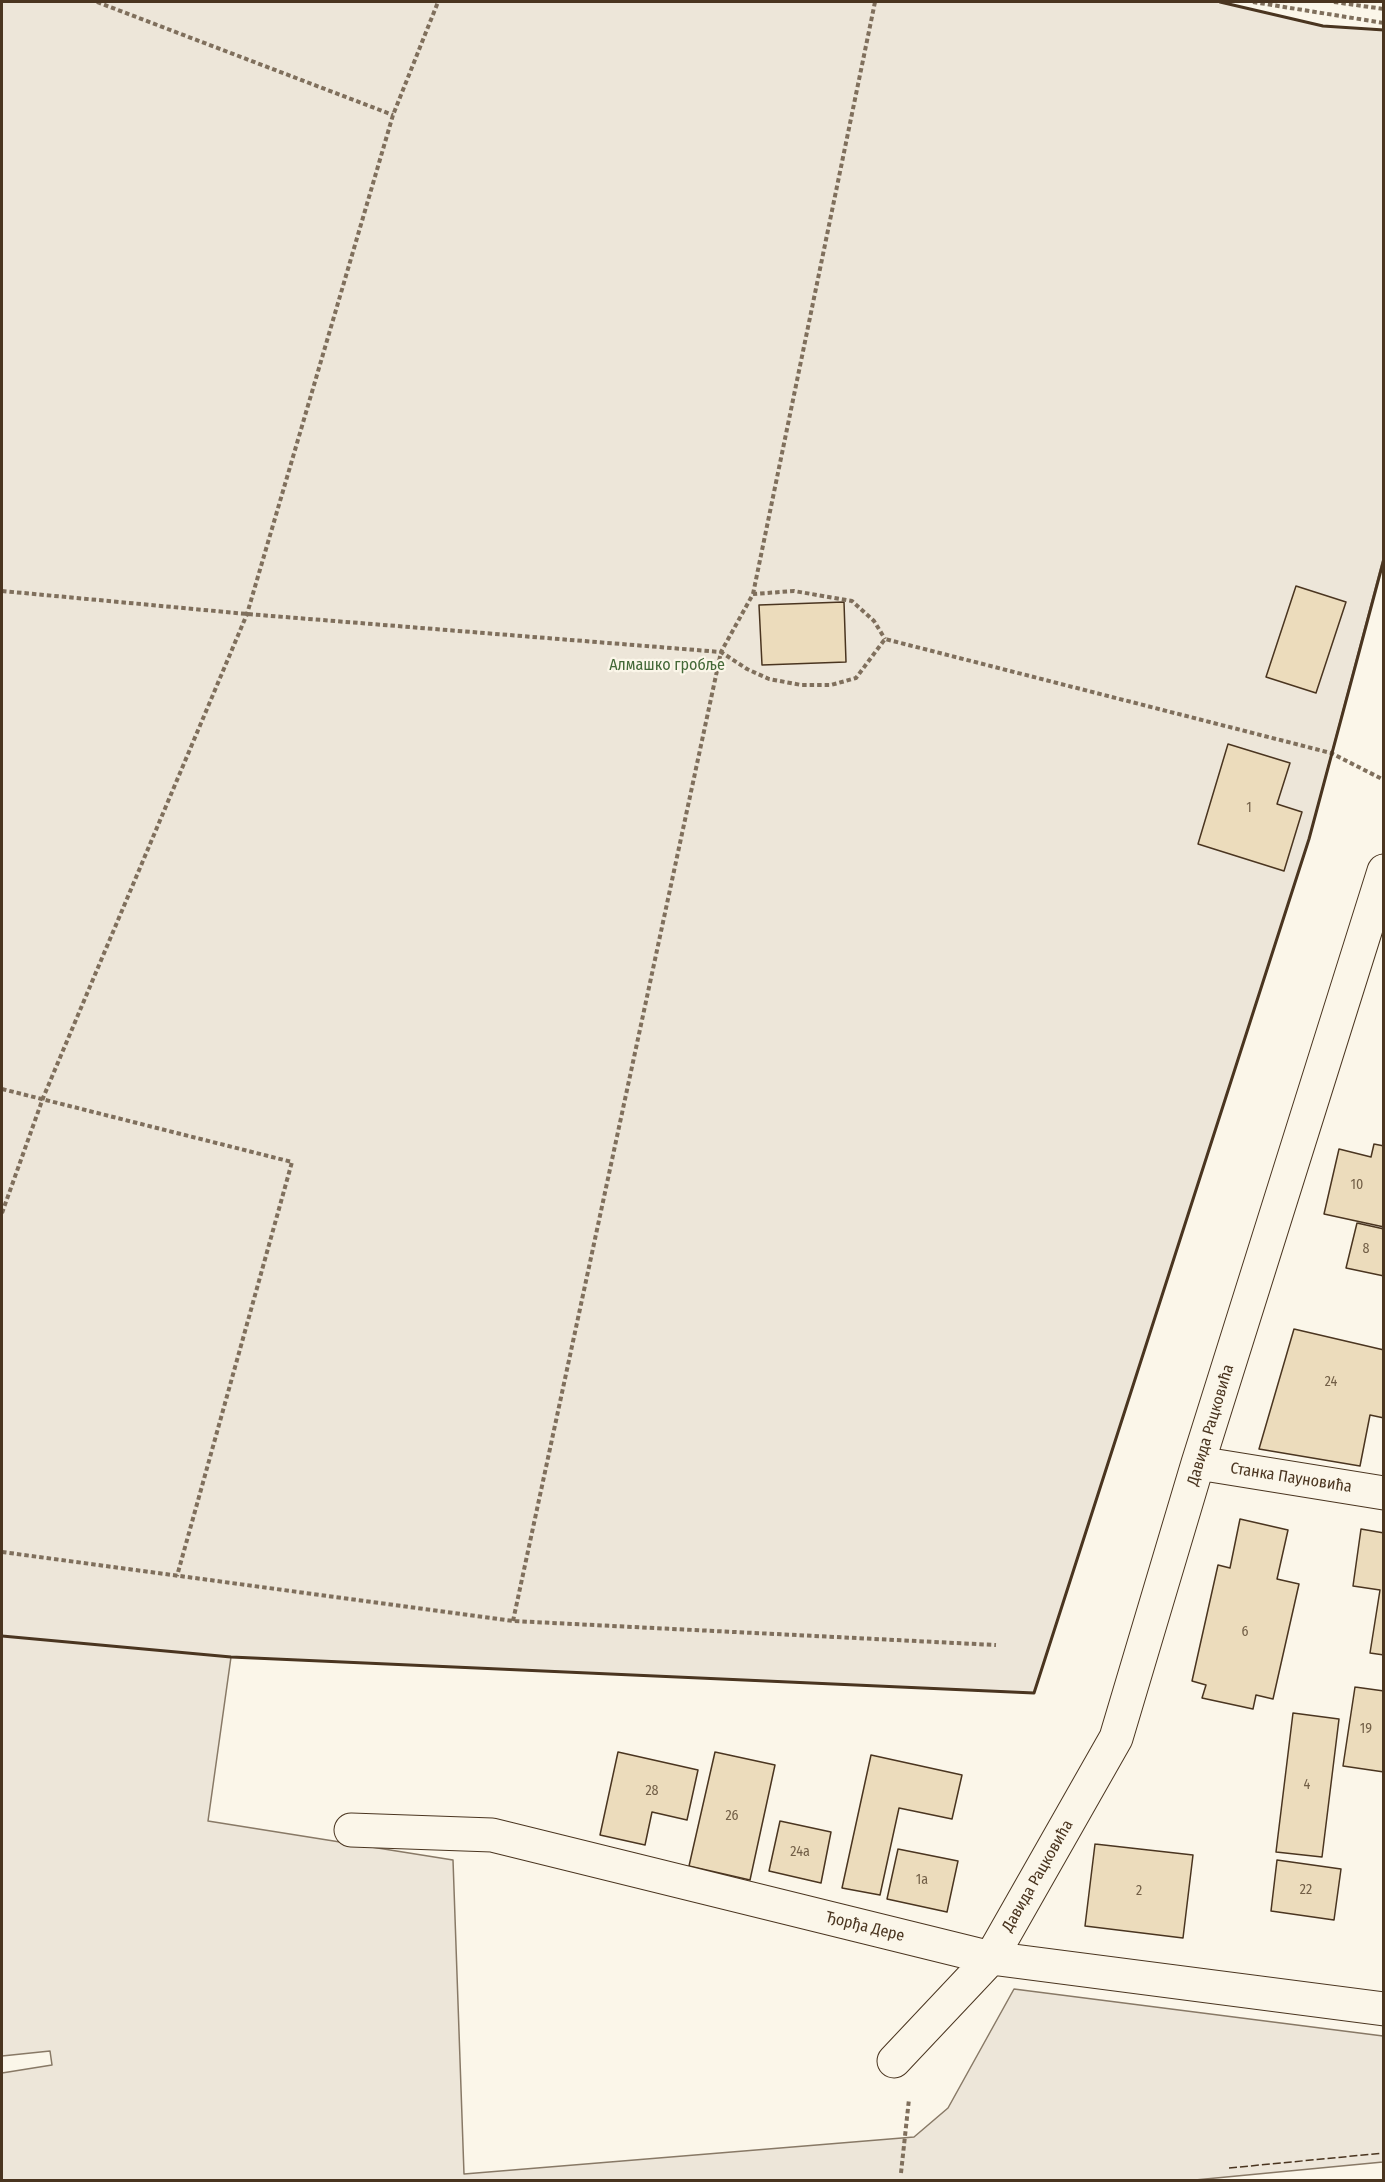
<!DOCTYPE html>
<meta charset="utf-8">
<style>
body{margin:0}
#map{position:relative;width:1385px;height:2182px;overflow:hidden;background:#fbf6e9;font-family:"Fira Sans Condensed",sans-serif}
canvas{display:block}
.frame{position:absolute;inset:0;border:3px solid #4a3520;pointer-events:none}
</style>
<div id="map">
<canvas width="1385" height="2182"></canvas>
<div class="frame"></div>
</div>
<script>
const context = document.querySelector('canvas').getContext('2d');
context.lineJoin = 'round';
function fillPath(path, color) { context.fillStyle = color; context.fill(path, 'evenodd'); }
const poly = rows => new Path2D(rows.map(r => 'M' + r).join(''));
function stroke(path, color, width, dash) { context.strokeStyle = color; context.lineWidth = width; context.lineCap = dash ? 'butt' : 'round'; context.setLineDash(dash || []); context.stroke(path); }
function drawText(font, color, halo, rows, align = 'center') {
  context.font = font + ' "Fira Sans Condensed",sans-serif'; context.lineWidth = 4.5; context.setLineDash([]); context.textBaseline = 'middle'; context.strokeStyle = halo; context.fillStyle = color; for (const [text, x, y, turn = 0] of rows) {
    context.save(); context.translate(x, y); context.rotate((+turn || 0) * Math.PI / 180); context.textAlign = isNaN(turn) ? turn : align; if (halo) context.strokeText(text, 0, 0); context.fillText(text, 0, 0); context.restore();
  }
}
const green = poly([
 [2,2,1220,2,1323,26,1383,30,1383,559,1309,839,1034,1693,231,1657,208,1821,453,1860,464,2174,914,2137,948,2108,1014,1989,1383,2036,1383,2162,1195,2180,2,2180,2,2073,52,2065,50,2051,2,2056,2,2]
]);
const building = poly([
 [1296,586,1346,602,1316,693,1266,677,1296,586],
 [844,602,846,662,762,665,759,605,844,602],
 [1228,744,1290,763,1277,804,1302,812,1284,871,1198,844,1228,744],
 [1374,1144,1384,1146,1384,1227,1324,1214,1339,1149,1371,1157,1374,1144],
 [1357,1223,1384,1229,1384,1276,1346,1268,1357,1223],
 [1294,1329,1384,1350,1384,1418,1370,1415,1360,1466,1259,1449,1294,1329],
 [1240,1519,1288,1530,1277,1579,1299,1584,1273,1699,1256,1695,1253,1709,1202,1698,1206,1685,1192,1681,1218,1565,1230,1568,1240,1519],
 [1361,1529,1384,1533,1384,1655,1370,1653,1380,1590,1353,1586,1361,1529],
 [1355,1687,1384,1691,1384,1772,1343,1766,1355,1687],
 [1293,1713,1339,1719,1322,1857,1276,1852,1293,1713],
 [618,1752,698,1770,687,1820,652,1812,645,1845,600,1835,618,1752],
 [715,1752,775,1765,750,1880,689,1866,715,1752],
 [871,1755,962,1775,952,1819,899,1808,880,1895,842,1888,871,1755],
 [780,1821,831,1832,821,1883,769,1871,780,1821],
 [1095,1844,1193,1855,1183,1938,1085,1926,1095,1844],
 [898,1849,958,1861,947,1912,887,1899,898,1849],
 [1277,1860,1341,1869,1334,1920,1271,1911,1277,1860]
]);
const path = poly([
 [97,2,393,115],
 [1253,2,1384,23],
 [1334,2,1384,9],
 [2,591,247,614,721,652,753,594,794,591,852,601,874,621,885,639],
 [753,594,875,2],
 [2,1089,292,1162,177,1576],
 [2,1213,43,1098,247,614,393,115,438,2],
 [2,1552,513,1621,996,1645],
 [513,1621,721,652,747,669,769,679,801,685,831,685,856,678,885,639,1331,753,1384,780],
 [901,2173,909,2099]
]);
const minor = poly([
 [1198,1463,1384,1493],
 [351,1830,492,1835,991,1958,1384,2009],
 [894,2061,991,1958,1116,1738,1198,1463,1384,871]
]);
const fence = poly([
 [1229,2168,1384,2153]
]);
const wall = poly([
 [1220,2,1323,26,1384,30],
 [2,1636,231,1657,1034,1693,1309,839,1384,559]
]);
const numberNames = [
 ["1",1249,808],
 ["10",1357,1185],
 ["8",1366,1249],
 ["24",1331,1382],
 ["6",1245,1632],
 ["19",1366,1729],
 ["4",1307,1785],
 ["28",652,1791],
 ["26",732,1816],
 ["24a",800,1852],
 ["1a",922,1880],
 ["22",1306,1890],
 ["2",1139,1891]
];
const parkNames = [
 ["Алмашко гробље",667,666]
];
const streetNames = [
 ["Давида Рацковића",1211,1425,-73],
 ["Станка Пауновића",1291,1478,9],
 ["Давида Рацковића",1038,1876,-60],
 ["Ђорђа Дере",865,1927,14]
];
fillPath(green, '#ede6d9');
stroke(green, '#887966', 1.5);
fillPath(building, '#ecdcbc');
stroke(building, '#4a3520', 1.5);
stroke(minor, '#4a3520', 35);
stroke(path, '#7f6f5c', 4, [4.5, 3]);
stroke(minor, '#fbf6e9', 33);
stroke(fence, '#4a3520', 1.5, [8, 3]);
stroke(wall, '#4a3520', 3);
drawText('14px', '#725f47', null, numberNames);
drawText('16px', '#436837', '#fbf6e9', parkNames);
drawText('16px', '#4a3520', '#fbf6e9', streetNames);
</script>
